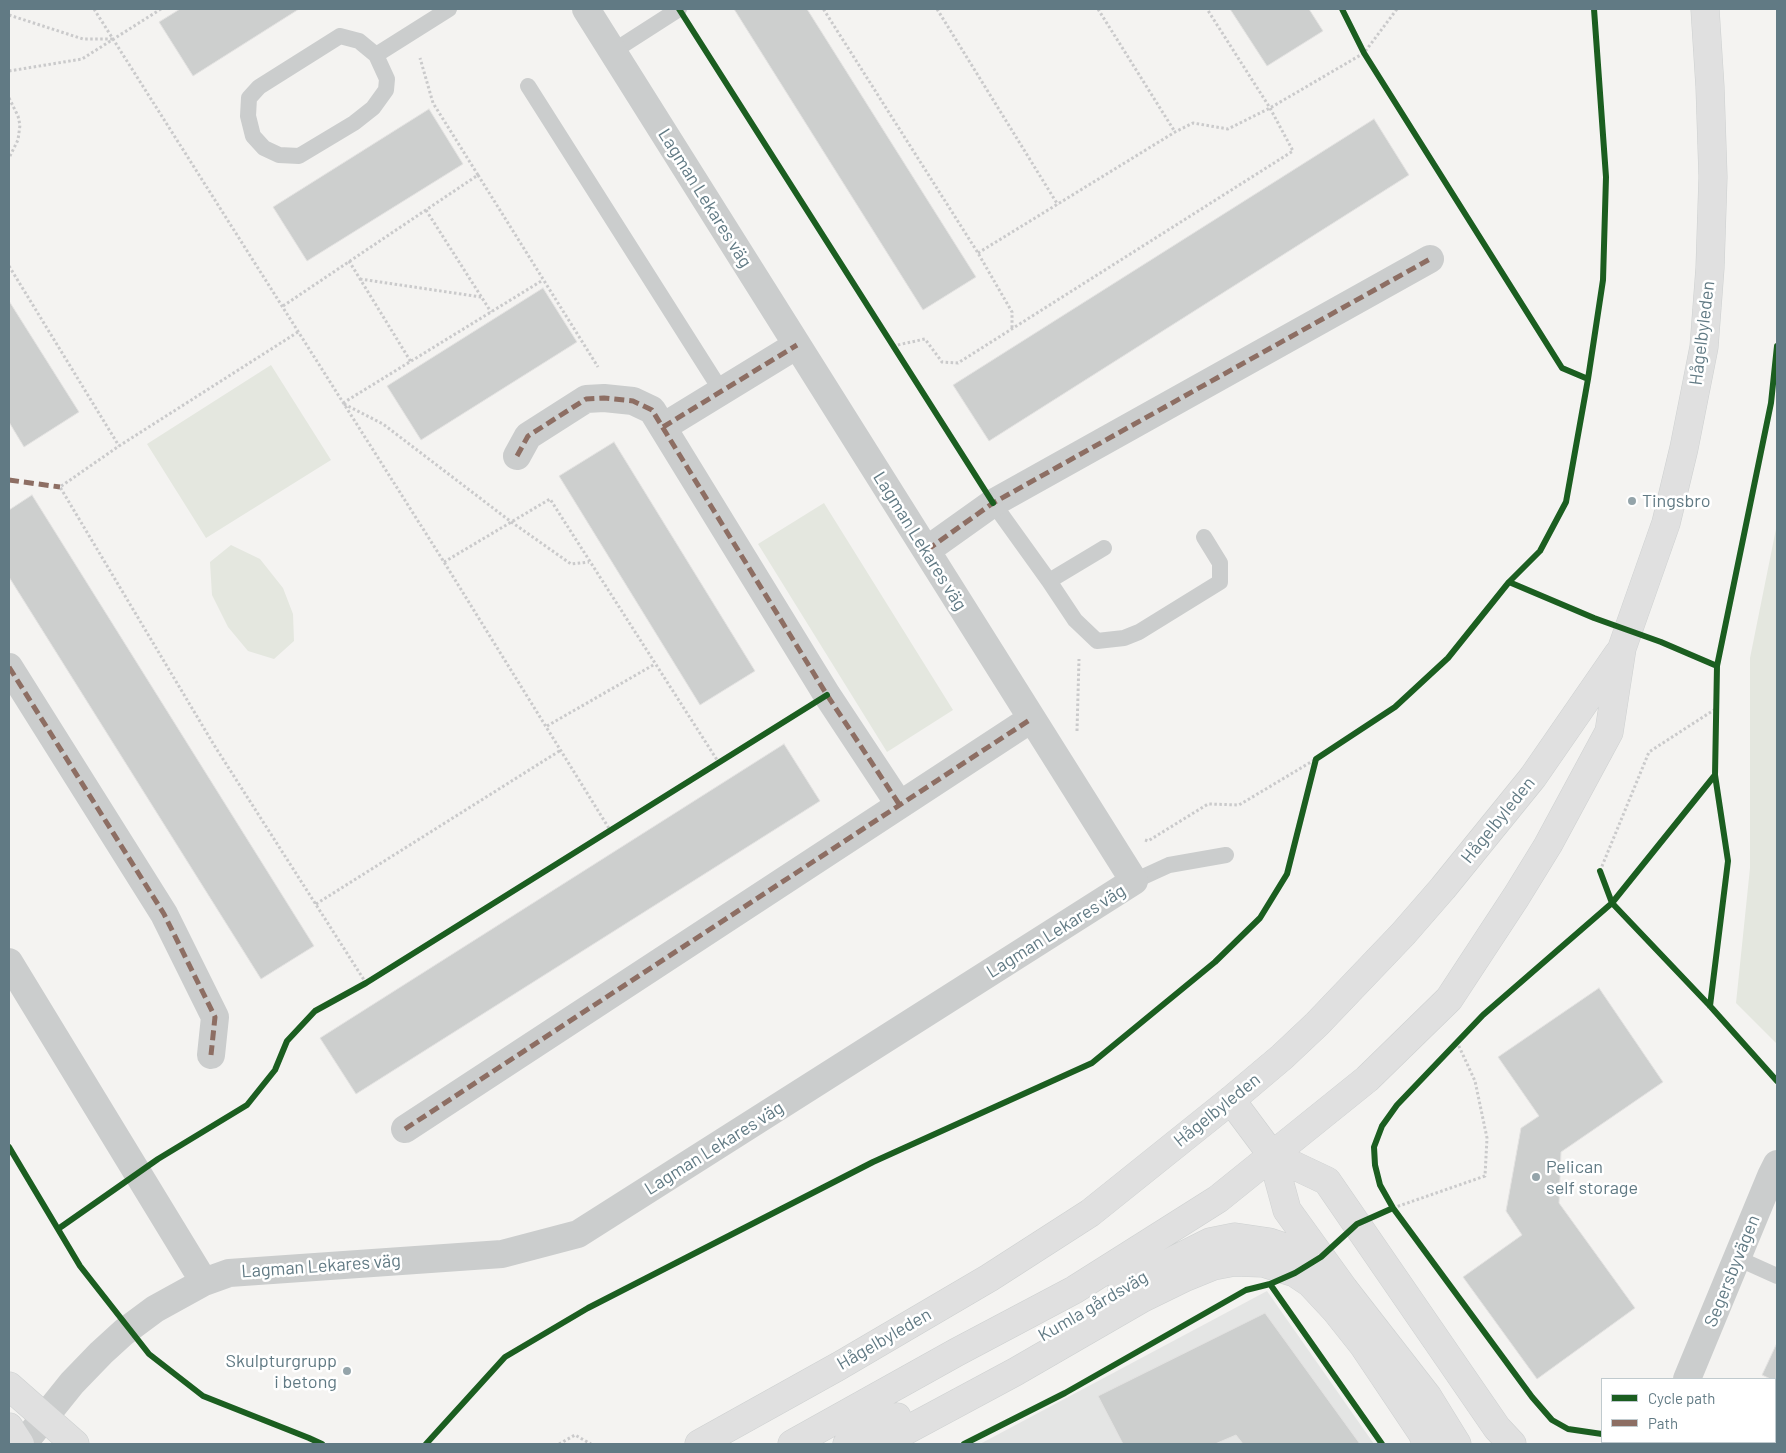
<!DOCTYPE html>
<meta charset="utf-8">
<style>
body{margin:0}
#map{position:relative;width:1786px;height:1453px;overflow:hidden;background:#f4f3f1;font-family:Barlow,sans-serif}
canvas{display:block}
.frame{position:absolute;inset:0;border:10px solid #617a84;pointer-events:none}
.legend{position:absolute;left:1601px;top:1378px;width:175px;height:65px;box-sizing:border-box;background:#fff;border:1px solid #c0cace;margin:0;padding:6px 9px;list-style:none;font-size:15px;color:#617a84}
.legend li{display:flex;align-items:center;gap:10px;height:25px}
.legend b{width:25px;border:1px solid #c0cace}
</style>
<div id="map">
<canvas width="1786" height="1453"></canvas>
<div class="frame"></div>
<ul class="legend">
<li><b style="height:6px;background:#1b5e20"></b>Cycle path</li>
<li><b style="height:6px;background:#8d6e63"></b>Path</li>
</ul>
</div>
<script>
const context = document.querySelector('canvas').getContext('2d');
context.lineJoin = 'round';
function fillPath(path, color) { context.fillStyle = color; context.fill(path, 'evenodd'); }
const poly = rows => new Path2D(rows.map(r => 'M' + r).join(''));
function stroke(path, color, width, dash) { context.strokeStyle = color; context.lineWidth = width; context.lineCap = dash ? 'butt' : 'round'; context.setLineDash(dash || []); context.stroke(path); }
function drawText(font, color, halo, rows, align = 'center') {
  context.font = font + ' Barlow,sans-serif'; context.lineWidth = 5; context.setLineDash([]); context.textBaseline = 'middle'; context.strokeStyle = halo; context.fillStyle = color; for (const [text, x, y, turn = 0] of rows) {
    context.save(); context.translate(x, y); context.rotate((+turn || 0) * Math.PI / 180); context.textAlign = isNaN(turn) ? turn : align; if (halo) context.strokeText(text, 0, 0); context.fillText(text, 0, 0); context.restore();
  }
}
const built = poly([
 [1267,1291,1374,1444,980,1444]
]);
const green = poly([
 [271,365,331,460,206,538,147,444],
 [824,503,953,710,887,752,758,544],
 [1777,524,1777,1044,1736,1003,1750,868,1750,658],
 [231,545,260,559,283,588,293,614,294,641,274,659,248,651,228,627,212,595,210,562]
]);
const building = poly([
 [180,9,299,9,193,76,159,22,180,9],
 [734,9,807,9,976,277,923,310,734,9],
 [1230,9,1309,9,1323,31,1267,66,1230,9],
 [429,109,463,164,307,261,273,207,429,109],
 [1374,119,1409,175,989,441,953,385,1374,119],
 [543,288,577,342,421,440,387,386,543,288],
 [9,301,79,412,24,447,9,422,9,301],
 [614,442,755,671,700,705,559,476,614,442],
 [32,495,314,946,261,979,9,577,9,510,32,495],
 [784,744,820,801,356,1094,320,1038,784,744],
 [1599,988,1663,1082,1561,1152,1559,1203,1635,1308,1537,1379,1463,1277,1522,1235,1506,1211,1521,1128,1539,1116,1498,1057,1599,988],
 [1265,1313,1360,1444,1243,1444,1236,1435,1215,1444,1123,1444,1098,1396,1265,1313],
 [1777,1343,1777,1382,1762,1375,1777,1343]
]);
const path = poly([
 [94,9,444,562,610,830],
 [824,9,824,10,978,253,1012,312,1012,328],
 [937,9,1058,205],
 [1098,9,1175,132],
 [9,15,83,39,113,39],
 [9,71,82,59,161,9],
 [9,98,18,116,20,125,18,140,9,158],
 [478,175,598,367],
 [426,210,491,312],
 [978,253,1175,132,1193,123,1228,129,1270,108,1364,53,1397,9],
 [349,261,411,362],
 [9,266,119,446],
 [360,279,481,297],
 [283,306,478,175,433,103,420,58],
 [298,332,119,446,60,487,214,745,366,983],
 [893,346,925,339,942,362,958,363,1293,151,1270,108,1207,9],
 [343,403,543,280],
 [344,404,383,424,510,521,571,564,589,562],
 [444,562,550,499,719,763],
 [547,726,655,664],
 [1077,731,1079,659],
 [1145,840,1148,841,1208,804,1239,805,1316,759],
 [1600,871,1649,752,1717,708],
 [316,904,561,750],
 [1775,1078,1777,1076],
 [1393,1208,1485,1176,1487,1138,1475,1081,1457,1042],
 [559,1444,575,1435,591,1444]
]);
const lane = poly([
 [340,36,359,41,376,55,387,79,386,90,373,108,354,123,299,156,279,155,264,148,253,136,248,116,249,98,259,87,340,36],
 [612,52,679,9],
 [376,55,449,9],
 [528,86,722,392],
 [993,503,1049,581,1075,620,1097,641,1124,638,1139,632,1220,582,1220,563,1204,537],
 [1049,581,1104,548],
 [1134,881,1169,865,1226,855],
 [1737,1258,1777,1276],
 [1775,1411,1777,1412]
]);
const street = poly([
 [663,427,797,345],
 [517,456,528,436,586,399,604,398,633,401,652,410,827,695,899,804],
 [927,550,993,503,1430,259],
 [9,667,164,914,215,1017,211,1055],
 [9,962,204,1282],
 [405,1129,1031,719],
 [1687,1379,1771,1176,1777,1164],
 [23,1444,72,1383,101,1353,124,1332,155,1309,204,1282,229,1273,502,1254,578,1234,1134,881,586,9],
 [1636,1444,1639,1442],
 [1659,1444,1660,1442]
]);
const secondary = poly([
 [1231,1100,1272,1155,1287,1210,1344,1289,1428,1397,1457,1444],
 [1272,1155,1327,1181,1497,1428,1512,1444],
 [1122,1289,1176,1259,1210,1242,1235,1237,1269,1242,1287,1248,1312,1262,1344,1289],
 [9,1386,75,1444],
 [9,1427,20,1444],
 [699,1444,839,1366,989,1278,1090,1213,1231,1100,1282,1057,1317,1024,1403,934,1443,888,1533,777,1618,654],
 [792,1444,957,1352,1074,1290,1218,1199,1367,1079,1449,999,1516,897,1548,845,1609,732,1622,648,1666,523,1684,448,1704,347,1710,268,1713,177,1710,87,1705,9],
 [847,1444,897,1417],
 [881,1444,1015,1372,1143,1298,1186,1277,1213,1266,1234,1262,1263,1263,1295,1273,1310,1283,1336,1311,1363,1345,1422,1433,1427,1444]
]);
const quiet = poly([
 [663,427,797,345],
 [517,456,528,436,586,399,604,398,633,401,652,410,827,695,899,804],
 [9,480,60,487],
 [927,550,993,503,1430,259],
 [9,667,164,914,215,1017,211,1055],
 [405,1129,1031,719],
 [1615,1442,1618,1444]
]);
const cycleway = poly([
 [679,9,993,503],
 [1342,9,1364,53,1562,368,1588,379],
 [1509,582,1594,618,1661,642,1717,666],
 [1600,871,1612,903,1710,1006,1777,1081],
 [1710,1006,1728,861,1715,775],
 [9,1147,80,1266,149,1354,203,1396,309,1438,322,1444],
 [58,1229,158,1159,247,1105,275,1070,287,1041,315,1011,366,983,827,695],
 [1270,1284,1382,1444],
 [1602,1434,1568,1429,1552,1420,1532,1397,1393,1208,1380,1185,1375,1165,1374,1147,1382,1126,1397,1105,1483,1015,1612,903,1715,775,1717,666,1771,403,1777,346],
 [426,1444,505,1357,588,1308,873,1162,1092,1063,1215,962,1260,918,1287,874,1316,759,1395,707,1448,658,1509,582,1540,551,1566,502,1588,379,1603,280,1606,177,1594,9],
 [964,1444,1065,1393,1246,1290,1270,1284,1295,1273,1321,1257,1357,1224,1393,1208]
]);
const markers = [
 [1632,501,5,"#94a4aa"],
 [1536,1177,5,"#94a4aa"],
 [347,1371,5,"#94a4aa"]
];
const streetNames = [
 ["Lagman Lekares väg",705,198,58],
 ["Hågelbyleden",1702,333,-83],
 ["Lagman Lekares väg",920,541,58],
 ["Hågelbyleden",1498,820,-51],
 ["Lagman Lekares väg",1056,931,-32],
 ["Hågelbyleden",1217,1110,-39],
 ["Lagman Lekares väg",714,1148,-32],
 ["Lagman Lekares väg",321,1266,-4],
 ["Segersbyvägen",1732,1271,-68],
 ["Kumla gårdsväg",1093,1306,-30],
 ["Hågelbyleden",884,1339,-30]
];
const poiNames = [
 ["Tingsbro",1642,501],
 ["Pelican",1546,1167],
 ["self storage",1546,1188],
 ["Skulpturgrupp",337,1361,"right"],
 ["i betong",337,1382,"right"]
];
fillPath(built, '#e4e5e4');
fillPath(green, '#e4e7df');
fillPath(building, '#cdcfce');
stroke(building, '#e3e2e1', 1);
stroke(secondary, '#cdd0d0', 29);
stroke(path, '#cacacb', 3, [2.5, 2.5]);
stroke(lane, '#cbcdcd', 16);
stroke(street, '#cbcdcd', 28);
stroke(secondary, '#e0e0e0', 28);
stroke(quiet, '#8d6e63', 5, [10, 5]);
stroke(cycleway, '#1b5e20', 6);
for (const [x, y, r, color] of markers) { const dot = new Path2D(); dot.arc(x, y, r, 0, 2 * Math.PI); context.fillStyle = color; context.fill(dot); stroke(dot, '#fff', 2); }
drawText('18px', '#617a84', '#fff', streetNames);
drawText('18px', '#617a84', '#fff', poiNames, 'left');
</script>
